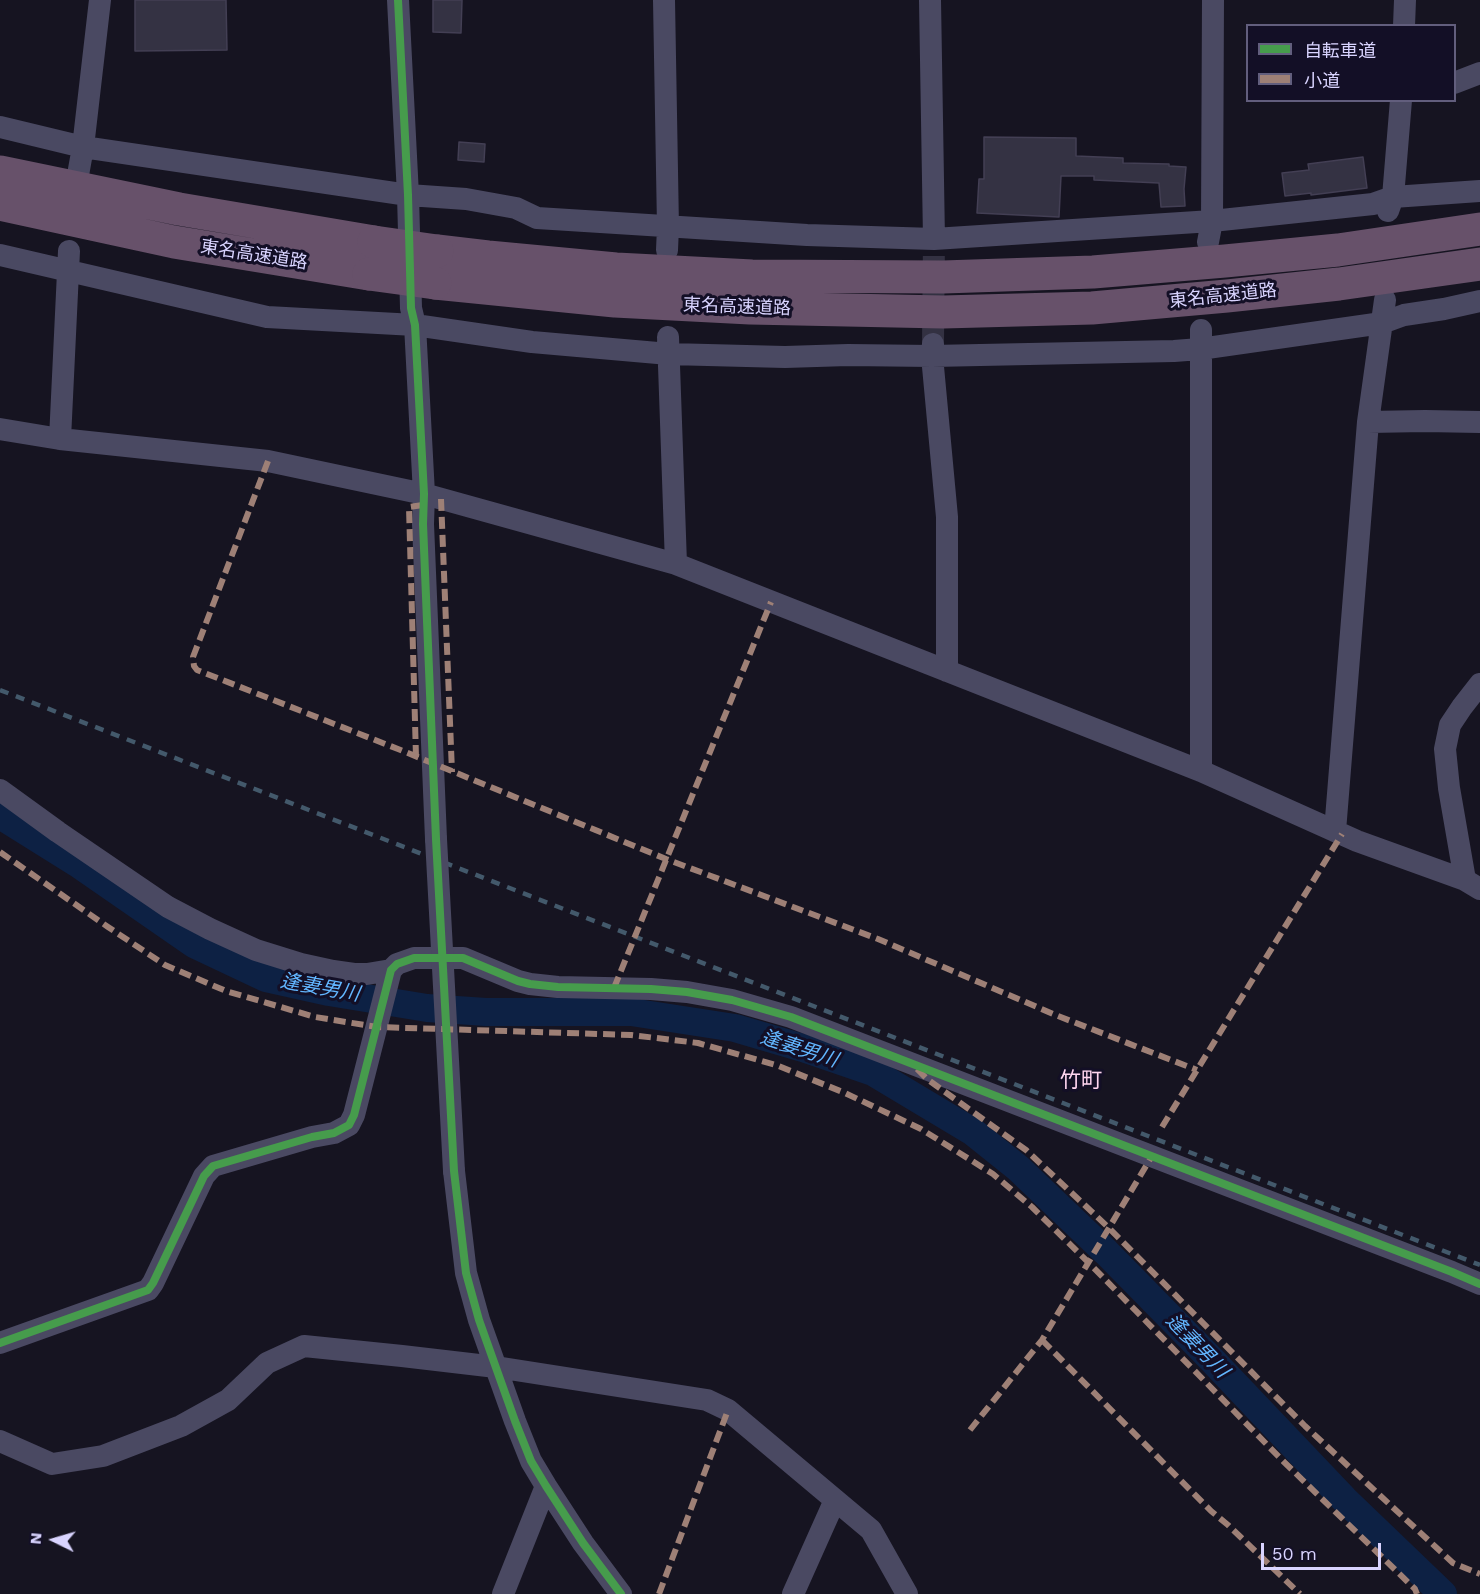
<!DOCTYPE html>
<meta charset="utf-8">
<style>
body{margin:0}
#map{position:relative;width:1480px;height:1594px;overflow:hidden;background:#161421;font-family:"Work Sans","Noto Sans JP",sans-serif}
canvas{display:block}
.legend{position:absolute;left:1246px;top:24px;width:210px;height:78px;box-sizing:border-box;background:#130f26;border:2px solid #625e7d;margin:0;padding:8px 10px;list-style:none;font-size:18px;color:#d9d4ff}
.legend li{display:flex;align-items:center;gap:12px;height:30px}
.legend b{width:30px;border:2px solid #625e7d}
.north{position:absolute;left:24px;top:1510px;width:60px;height:60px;-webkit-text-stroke:4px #130f26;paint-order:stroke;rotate:275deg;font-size:16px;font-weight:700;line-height:24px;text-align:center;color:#d9d4ff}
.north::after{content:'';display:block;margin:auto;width:21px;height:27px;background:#d9d4ff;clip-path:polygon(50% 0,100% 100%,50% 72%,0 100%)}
.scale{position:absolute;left:1261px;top:1543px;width:120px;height:27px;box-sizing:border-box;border:3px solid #d9d4ff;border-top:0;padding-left:8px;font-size:18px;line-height:21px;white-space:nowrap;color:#d9d4ff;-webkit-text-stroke:4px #130f26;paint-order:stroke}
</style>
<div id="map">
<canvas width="1480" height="1594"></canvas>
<ul class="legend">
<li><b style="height:8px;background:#469c4c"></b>自転車道</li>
<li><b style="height:8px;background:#9e8076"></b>小道</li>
</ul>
<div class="north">N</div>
<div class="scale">50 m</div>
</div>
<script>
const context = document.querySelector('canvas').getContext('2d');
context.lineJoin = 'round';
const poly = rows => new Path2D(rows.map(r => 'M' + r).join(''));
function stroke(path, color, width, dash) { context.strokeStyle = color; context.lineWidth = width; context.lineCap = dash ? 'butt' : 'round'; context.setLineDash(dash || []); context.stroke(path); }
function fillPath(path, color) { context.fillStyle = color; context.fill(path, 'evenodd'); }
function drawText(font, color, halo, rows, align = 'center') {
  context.font = font + ' "Work Sans","Noto Sans JP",sans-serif'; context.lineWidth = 6; context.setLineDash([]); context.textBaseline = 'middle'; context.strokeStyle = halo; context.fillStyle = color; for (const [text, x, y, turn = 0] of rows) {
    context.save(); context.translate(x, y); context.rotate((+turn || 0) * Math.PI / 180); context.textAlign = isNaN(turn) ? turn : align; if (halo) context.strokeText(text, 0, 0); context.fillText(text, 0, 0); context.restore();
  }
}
const river = poly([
 [0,815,77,863,194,944,266,978,329,992,427,1008,486,1012,631,1012,735,1028,803,1048,873,1072,973,1132,1018,1168,1106,1252,1212,1360,1344,1499,1443,1594]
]);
const building = poly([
 [135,0,226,0,227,50,135,51,135,0],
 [433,0,462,0,461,33,433,32,433,0],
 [984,137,1076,138,1076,156,1123,158,1123,163,1169,164,1169,166,1186,167,1184,189,1185,206,1161,207,1159,183,1094,180,1094,176,1061,176,1059,217,977,213,979,179,984,179,984,137],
 [459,142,485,144,484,162,458,160,459,142],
 [1363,157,1367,188,1311,195,1311,193,1285,196,1282,173,1309,170,1308,164,1363,157]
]);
const minorTunnel = poly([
 [933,344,934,239]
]);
const minor = poly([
 [398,0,408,195,411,308,415,325,424,494,423,524,436,839],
 [664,0,668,227,667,250],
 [930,0,934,239],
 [1404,26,1405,0],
 [1454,83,1480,73],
 [0,127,83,147,408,195,466,199,516,208,537,218,807,235,934,239,1212,221,1373,204,1393,197,1480,191],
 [78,175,83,147,100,0],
 [1388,211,1393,197,1401,100],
 [1208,242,1212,221,1213,0],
 [0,255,267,317,415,325,532,342,669,354,785,357,848,355,932,356,1174,351,1200,349,1382,323,1404,315,1444,309,1480,301],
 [1201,330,1201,771],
 [668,337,676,564],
 [933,344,932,356,947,517,947,671],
 [1368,422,1425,421,1480,422],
 [0,429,60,439,268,461,424,494,676,564,1201,771,1357,841,1465,880,1480,889],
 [60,439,69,251],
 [0,790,58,832,168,907,210,929,256,950,301,964,333,971,354,974,367,974,391,970],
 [1335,831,1368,422,1385,300],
 [1465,880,1449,788,1445,749,1450,725,1462,707,1480,684],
 [454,1171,466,1273,479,1320,515,1421,531,1461,546,1486,583,1543,621,1594],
 [0,1343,148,1290,153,1283,204,1176,213,1166,312,1137,334,1133,349,1125,354,1115,391,970,397,964,414,958,463,958,518,981,530,984,558,987,651,989,687,992,732,1000,791,1017,1452,1272,1480,1284],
 [0,1441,52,1464,103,1456,181,1426,228,1400,267,1363,304,1346,402,1356,496,1367,707,1400,728,1410,871,1530,907,1594],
 [503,1594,546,1486],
 [793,1594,835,1500]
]);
const highway = poly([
 [0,172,179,209,374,242],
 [0,204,174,242,369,274],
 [437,251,488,257,616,269,752,276,943,277,1093,272,1225,261,1338,250,1480,229],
 [435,283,615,301,750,308,943,312,1092,308,1227,296,1339,284,1480,264]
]);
const rail = poly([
 [0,690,1480,1265]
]);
const minorBridge = poly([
 [436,839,454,1171]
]);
const highwayBridge = poly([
 [374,242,437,251],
 [369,274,435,283]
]);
const quiet = poly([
 [268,461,193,657,194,666,197,670,398,749,666,859,878,939,1058,1016,1197,1070],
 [441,499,452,772],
 [416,757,409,507,423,505],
 [0,852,108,927,165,965,226,991,315,1017,377,1027,631,1035,698,1043,776,1065,845,1093,921,1129,993,1174,1032,1207,1088,1262,1283,1461,1415,1589,1417,1594],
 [614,988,771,602],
 [917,1069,927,1079,1026,1150,1109,1228,1305,1426,1453,1563,1480,1574],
 [1162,1127,1342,834],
 [1042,1340,1211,1511,1228,1525,1300,1594],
 [970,1430,1042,1340,1152,1156],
 [659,1594,728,1410]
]);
const cycleway = poly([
 [398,0,408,195,411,308,415,325,424,494,423,524,436,839,454,1171,466,1273,479,1320,515,1421,531,1461,546,1486,583,1543,621,1594],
 [0,1343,148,1290,153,1283,204,1176,213,1166,312,1137,334,1133,349,1125,354,1115,391,970,397,964,414,958,463,958,518,981,530,984,558,987,651,989,687,992,732,1000,791,1017,1452,1272,1480,1284]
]);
const streetNames = [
 ["東名高速道路",254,255,9],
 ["東名高速道路",1223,296,-6],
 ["東名高速道路",737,307,2]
];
const waterNames = [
 ["逢妻男川",320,988,10],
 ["逢妻男川",799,1049,18],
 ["逢妻男川",1197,1346,46]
];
const quarterNames = [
 ["竹町",1081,1081]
];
stroke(river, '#0d2144', 28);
fillPath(building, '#343243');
stroke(building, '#433f54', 1.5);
stroke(minorTunnel, '#333142', 22, [22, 11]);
stroke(minor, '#4a4962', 22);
stroke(highway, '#67516a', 33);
stroke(rail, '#43596b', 4.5, [9, 8]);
stroke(minorBridge, '#4a4962', 22);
stroke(highwayBridge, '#67516a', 33);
stroke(quiet, '#9e8076', 6, [12, 6]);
stroke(cycleway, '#469c4c', 8);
drawText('18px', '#d9d4ff', '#130f26', streetNames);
drawText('italic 20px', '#62b6ff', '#130f26', waterNames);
drawText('21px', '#ffd6f0', '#130f26', quarterNames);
</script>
